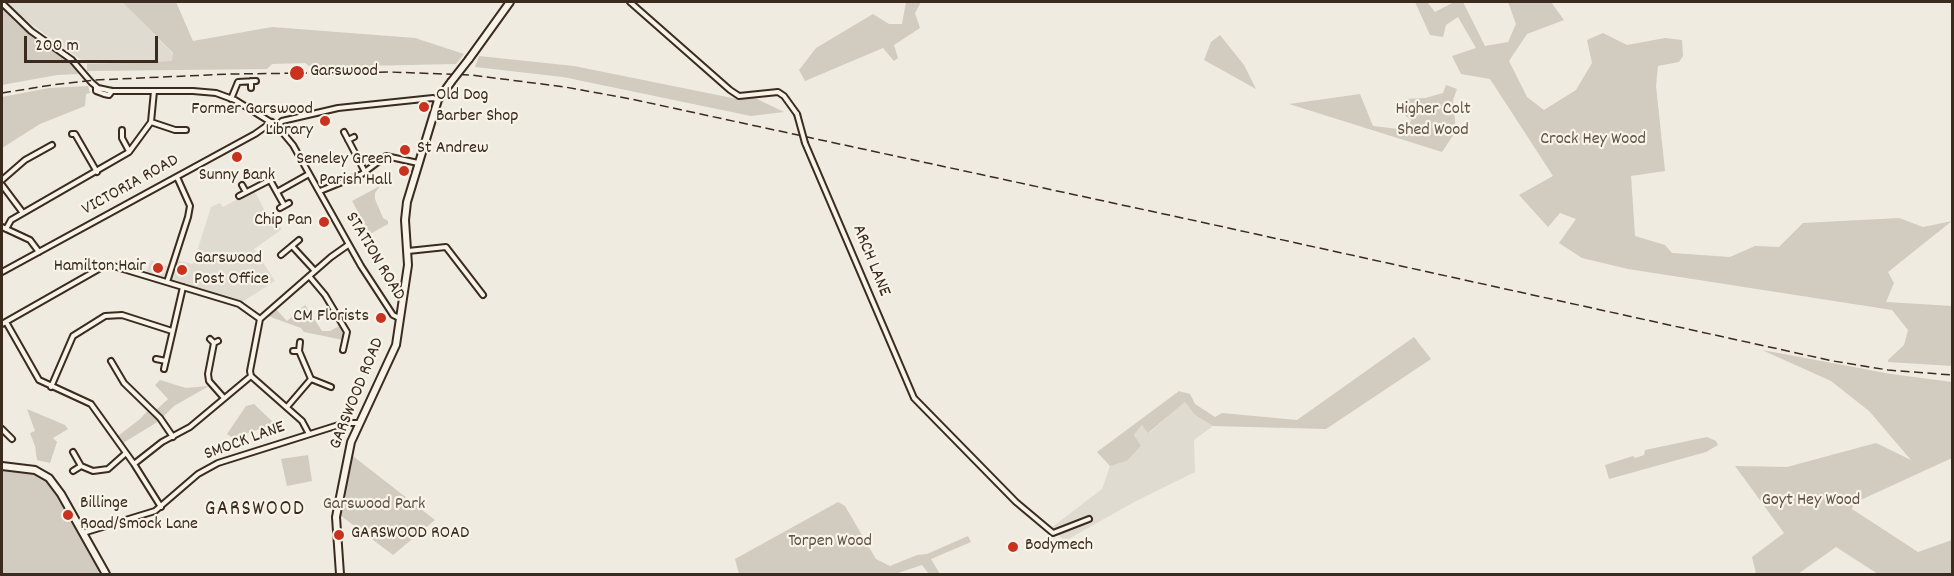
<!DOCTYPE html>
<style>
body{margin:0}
#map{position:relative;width:1954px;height:576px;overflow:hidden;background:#efebe0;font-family:Dekko,sans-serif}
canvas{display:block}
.frame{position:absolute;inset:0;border:3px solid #3b2a1e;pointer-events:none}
.scale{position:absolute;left:24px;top:36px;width:134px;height:27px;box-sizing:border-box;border:3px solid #3b2a1e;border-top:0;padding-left:8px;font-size:18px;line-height:21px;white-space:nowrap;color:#3b2a1e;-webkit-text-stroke:4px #f7f3e8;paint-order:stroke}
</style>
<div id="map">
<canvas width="1954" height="576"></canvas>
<div class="frame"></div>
<div class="scale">200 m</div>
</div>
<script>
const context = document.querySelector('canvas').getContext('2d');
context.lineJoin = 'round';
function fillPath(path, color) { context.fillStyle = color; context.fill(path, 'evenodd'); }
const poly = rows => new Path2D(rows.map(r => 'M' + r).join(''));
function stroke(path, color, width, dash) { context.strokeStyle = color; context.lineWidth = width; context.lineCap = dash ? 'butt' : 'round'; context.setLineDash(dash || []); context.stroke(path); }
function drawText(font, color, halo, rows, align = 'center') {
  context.font = font + ' Dekko,sans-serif'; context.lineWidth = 4.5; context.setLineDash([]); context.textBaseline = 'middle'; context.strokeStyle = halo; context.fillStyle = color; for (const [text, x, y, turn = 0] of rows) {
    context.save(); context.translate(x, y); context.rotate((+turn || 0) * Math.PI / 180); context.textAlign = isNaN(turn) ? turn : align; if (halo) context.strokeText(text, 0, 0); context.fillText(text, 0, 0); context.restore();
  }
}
const built = poly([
 [5,2,122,2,173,54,173,61,87,64,20,16],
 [254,190,268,217,282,229,254,249,275,281,242,302,146,272,151,260,168,266,170,259,193,264,211,207,220,203,223,207],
 [1185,402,1195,415,1213,426,1194,440,1195,472,1136,501,1065,541,1051,528,1102,489,1110,466,1127,461,1141,446,1134,435,1143,424,1149,433]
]);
const green = poly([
 [122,2,176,2,193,41,272,27,415,38,464,54,456,64,311,67,305,63,272,64,267,69,87,71,87,64,172,61,173,53],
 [906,2,921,2,915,13,920,28,894,45,898,58,894,61,883,48,805,81,799,70,816,48,873,14,889,24,902,24],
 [1415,2,1427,2,1435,12,1454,2,1463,2,1485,46,1508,42,1516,24,1508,2,1551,2,1564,20,1527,34,1509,61,1527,97,1544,110,1576,90,1592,63,1587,40,1603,33,1627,45,1665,38,1682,40,1683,56,1679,62,1658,66,1656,86,1665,171,1631,176,1635,236,1665,245,1672,253,1730,257,1755,246,1779,247,1803,223,1899,218,1923,227,1952,221,1888,272,1894,283,1886,302,1952,306,1952,366,1888,362,1888,360,1904,345,1908,330,1892,310,1628,269,1582,258,1559,243,1576,219,1560,213,1548,227,1519,195,1553,176,1490,79,1461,74,1452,56,1476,48,1458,17,1446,25,1443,37,1430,35],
 [2,8,16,23,70,63,79,74,57,75,2,85],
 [1220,35,1244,65,1256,89,1204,60,1211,42],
 [479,56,574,66,737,99,755,98,784,112,751,116,563,77,475,67],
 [1446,85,1457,89,1453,100,1456,131,1442,152,1289,104,1360,94,1373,126,1407,130,1411,120,1401,112,1405,99,1425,98,1443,93],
 [88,86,90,93,86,94,85,106,40,124,2,148,2,97,49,88],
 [380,186,375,193,375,199,383,218,388,221,388,224,370,234,352,201],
 [305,305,322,331,330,331,339,326,343,334,343,340,304,332,301,328,268,316,275,308,287,321],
 [1414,337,1431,359,1326,429,1213,426,1195,415,1185,402,1148,433,1142,425,1134,435,1141,446,1127,461,1110,466,1097,452,1179,391,1190,394,1195,404,1215,417,1222,413,1297,420],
 [1762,350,1891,374,1952,382,1952,458,1854,503,1852,509,1918,552,1952,540,1952,574,1878,574,1836,547,1798,574,1756,574,1752,557,1784,533,1735,466,1787,467,1876,443,1911,460,1869,411,1831,381],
 [160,380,186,388,209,386,174,406,159,421,123,443,118,436,140,419,151,407,155,411,168,399,155,385],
 [254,404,275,424,233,438,227,434,246,406],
 [27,409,65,425,68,429,53,438,57,442,50,463,37,460,35,446,30,433,35,431],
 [1707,437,1716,441,1718,445,1706,452,1609,479,1605,465,1633,456,1635,458,1644,455,1645,450],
 [349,453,435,520,393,555,340,515],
 [308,455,312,481,287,486,281,459],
 [2,470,36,474,49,481,101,570,96,574,2,574],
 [838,502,845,506,876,559,890,566,917,555,927,554,968,536,971,542,931,559,940,574,929,574,922,565,895,574,739,574,735,559]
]);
const street = poly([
 [630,2,730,90,739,96,778,92,784,96,797,114],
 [2,3,31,31,72,60,91,82,98,88,112,91,193,91,216,93,235,100,277,126,293,145,361,266,393,315,399,318],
 [96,87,96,91,104,94,109,95,112,91],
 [251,88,251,81],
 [231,99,238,82,256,81],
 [151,122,175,130,186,130],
 [277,126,282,121,338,108,433,98,438,100],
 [122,130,122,138,129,151],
 [344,132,365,172],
 [72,134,75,134,97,172],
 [348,140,354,137],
 [805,143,914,398,1016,502,1053,533,1089,519],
 [2,180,25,160,52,145],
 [2,185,23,213],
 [242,185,246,192],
 [320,191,362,174,386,156,418,163],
 [277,192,309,174],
 [239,196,270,180,284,205],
 [280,208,289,203],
 [2,227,30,240,39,252],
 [6,229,11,220,129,152,151,122,154,91],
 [292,246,315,271],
 [408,251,446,247,483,295],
 [281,255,299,240],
 [2,272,255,134,272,122],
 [309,276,325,295,347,332,343,350],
 [167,282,188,217,190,206,177,177],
 [6,322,39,380,91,404,134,464,161,507],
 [2,324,104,266,110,265,239,304,260,319],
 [210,339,214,343,218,341],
 [214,343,208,374,209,381,224,398],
 [293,351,299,351],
 [156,359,166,361],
 [111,361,124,383,160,418,173,437],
 [164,369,183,287],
 [311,379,331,387],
 [51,387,73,336,105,316,122,315,172,331],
 [287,407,311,379,299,351,300,342],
 [2,429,12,439],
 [309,434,302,421,251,376,250,371,260,319,331,257,348,245],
 [73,452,81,466,93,471,108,469,126,453],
 [134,464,162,442,190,427,251,376],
 [73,471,81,466],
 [83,533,155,511,198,474,218,463,345,423,359,423]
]);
const secondary = poly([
 [469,59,510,2],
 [2,466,35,470,49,478,61,494,106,574],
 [340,574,336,517,351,442,396,345,408,265,405,220,407,202,438,100,451,82]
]);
const rail = poly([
 [2,93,52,85,95,80,231,74,389,72,471,75,565,87,631,99,1201,222,1833,361,1888,370,1952,375]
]);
const streetBridge = poly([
 [797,114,805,143]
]);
const secondaryBridge = poly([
 [451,82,469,59]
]);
const markers = [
 [297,73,8,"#c8321e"],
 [424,107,6,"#c8321e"],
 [325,121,6,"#c8321e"],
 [405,150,6,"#c8321e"],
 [237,157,6,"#c8321e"],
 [404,171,6,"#c8321e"],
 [324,222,6,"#c8321e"],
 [158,268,6,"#c8321e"],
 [182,270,6,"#c8321e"],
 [381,318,6,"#c8321e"],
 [68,515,6,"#c8321e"],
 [339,535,6,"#c8321e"],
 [1013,547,6,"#c8321e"]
];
const poiNames = [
 ["Garswood",310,73],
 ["Old Dog",436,97],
 ["Barber Shop",436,118],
 ["Former Garswood",313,111,"right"],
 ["Library",313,132,"right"],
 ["St Andrew",417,150],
 ["Seneley Green",392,161,"right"],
 ["Parish Hall",392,182,"right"],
 ["Sunny Bank",237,177,"center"],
 ["Chip Pan",312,222,"right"],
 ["Garswood",194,260],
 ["Post Office",194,281],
 ["Hamilton Hair",146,268,"right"],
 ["CM Florists",369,318,"right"],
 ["Billinge",80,505],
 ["Road/Smock Lane",80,526],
 ["GARSWOOD ROAD",351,535],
 ["Bodymech",1025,547]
];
const parkNames = [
 ["Higher Colt",1433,111],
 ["Shed Wood",1433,132],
 ["Crock Hey Wood",1593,141],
 ["Goyt Hey Wood",1811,502],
 ["Garswood Park",374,506],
 ["Torpen Wood",830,543]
];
const streetNames = [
 ["VICTORIA ROAD",131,186,-29],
 ["STATION ROAD",374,257,59],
 ["ARCH LANE",870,261,68],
 ["GARSWOOD ROAD",358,394,-68],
 ["SMOCK LANE",245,442,-20]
];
const quarterNames = [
 ["GARSWOOD",255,511]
];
fillPath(built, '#e0dbd0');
fillPath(green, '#d1cbc0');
stroke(street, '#3b2a1e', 8);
stroke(secondary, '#3b2a1e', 10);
stroke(street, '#f7f3e8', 4);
stroke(secondary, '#f7f3e8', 6);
stroke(rail, '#3b2a1e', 1.5, [9, 4.5]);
stroke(streetBridge, '#3b2a1e', 8, []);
stroke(secondaryBridge, '#3b2a1e', 10, []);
stroke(streetBridge, '#f7f3e8', 4);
stroke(secondaryBridge, '#f7f3e8', 6);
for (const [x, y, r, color] of markers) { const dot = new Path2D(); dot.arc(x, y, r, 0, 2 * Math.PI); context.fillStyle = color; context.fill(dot); stroke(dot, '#f7f3e8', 2); }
drawText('18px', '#3b2a1e', '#f7f3e8', poiNames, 'left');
drawText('18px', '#605246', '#f7f3e8', parkNames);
drawText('18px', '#3b2a1e', '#f7f3e8', streetNames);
context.letterSpacing = '1.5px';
drawText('21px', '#3b2a1e', '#f7f3e8', quarterNames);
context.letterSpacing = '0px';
</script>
